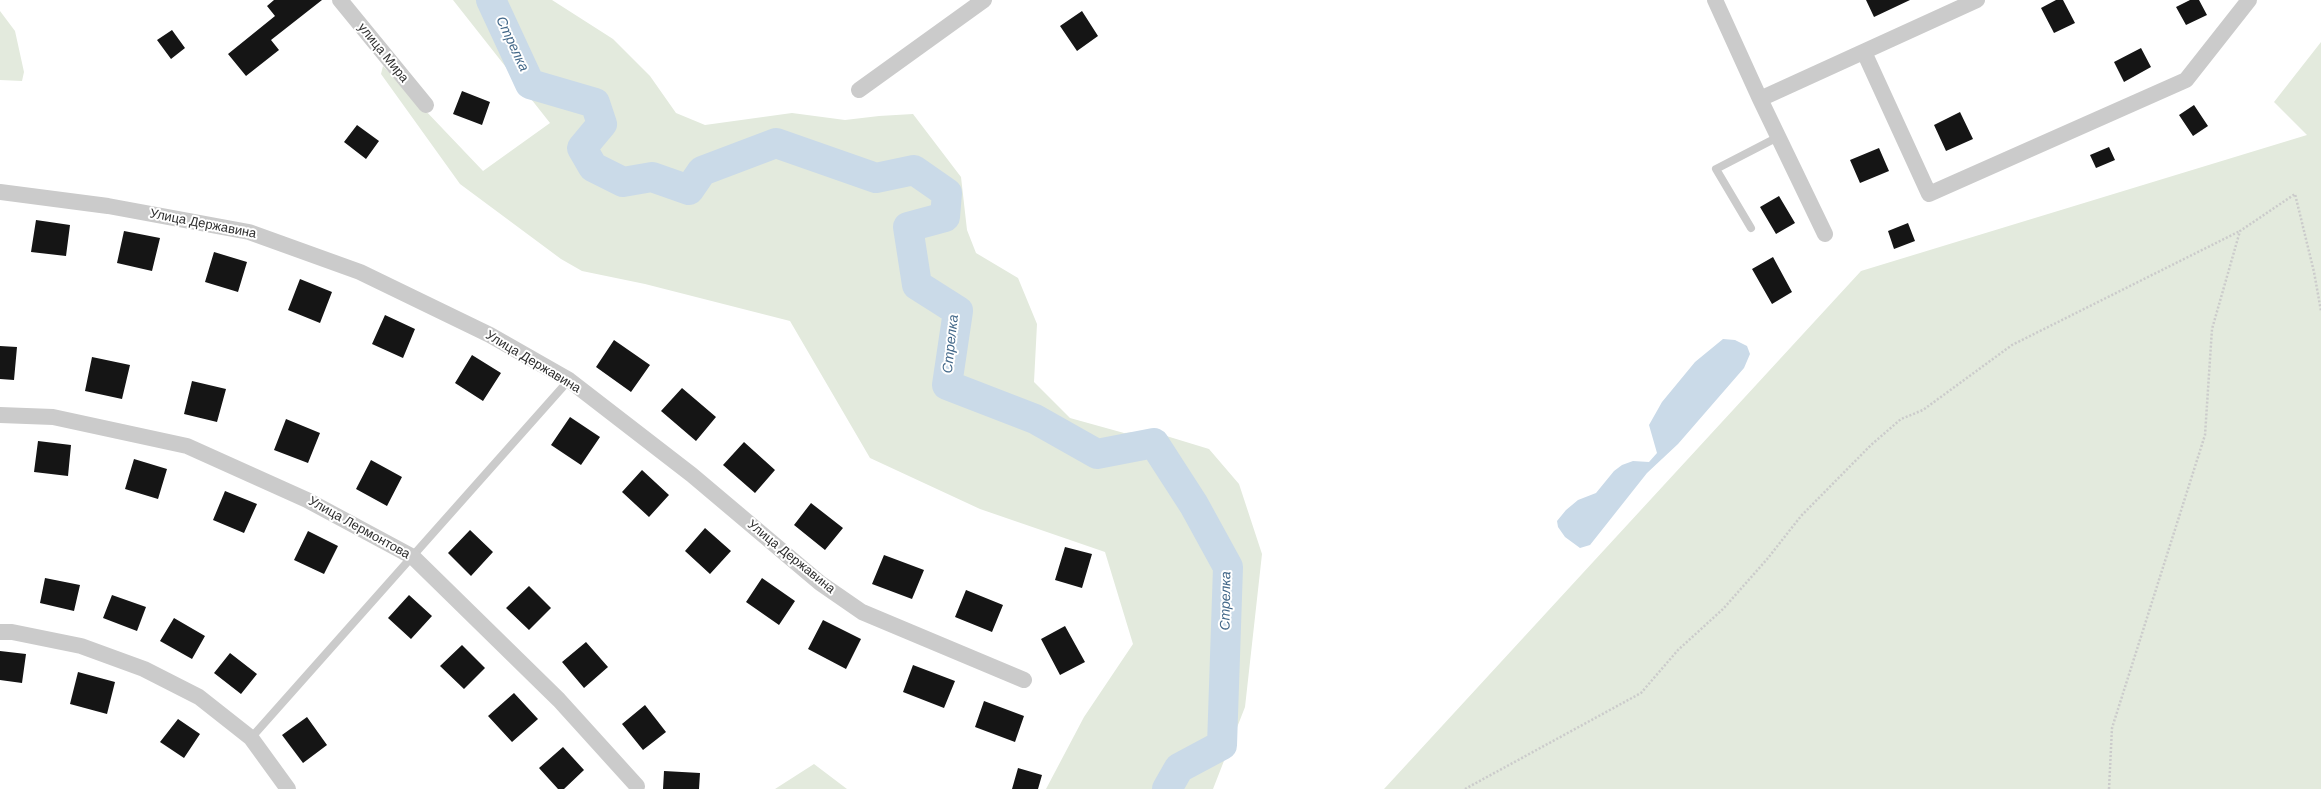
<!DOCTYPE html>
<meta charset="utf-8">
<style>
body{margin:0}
canvas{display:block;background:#fff}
</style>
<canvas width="2321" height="789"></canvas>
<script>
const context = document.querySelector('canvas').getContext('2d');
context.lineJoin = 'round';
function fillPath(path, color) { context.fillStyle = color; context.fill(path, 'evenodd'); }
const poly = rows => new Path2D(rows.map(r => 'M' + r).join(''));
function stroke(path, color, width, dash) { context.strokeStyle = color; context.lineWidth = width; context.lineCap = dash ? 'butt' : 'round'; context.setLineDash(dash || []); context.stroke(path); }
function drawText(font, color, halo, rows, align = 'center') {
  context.font = font + ' Helvetica,sans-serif'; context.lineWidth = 4; context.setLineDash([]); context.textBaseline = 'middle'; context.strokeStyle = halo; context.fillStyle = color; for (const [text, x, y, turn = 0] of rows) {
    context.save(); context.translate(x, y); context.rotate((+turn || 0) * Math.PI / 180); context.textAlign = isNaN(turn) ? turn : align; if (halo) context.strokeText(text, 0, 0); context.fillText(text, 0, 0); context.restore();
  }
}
const green = poly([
 [453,0,552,0,613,39,650,76,676,113,705,125,792,113,845,120,879,116,913,114,961,177,967,230,976,253,1018,278,1037,324,1034,382,1070,418,1124,433,1150,431,1209,449,1239,484,1262,554,1245,707,1213,789,1046,789,1084,717,1133,644,1105,552,980,509,870,458,790,321,645,284,582,271,561,259,460,184,381,74,383,66,483,171,550,123],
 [0,11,15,31,24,72,22,81,0,80],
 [2321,42,2321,789,1384,789,1861,271,2307,135,2274,102],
 [814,764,847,789,775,789]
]);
const water = poly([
 [1723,339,1735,340,1747,346,1750,354,1744,368,1678,444,1647,473,1590,545,1580,548,1565,537,1558,527,1557,521,1566,510,1578,500,1596,493,1614,471,1622,465,1633,461,1649,462,1657,453,1649,425,1662,402,1695,362]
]);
const river = poly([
 [491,0,530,84,595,103,602,124,582,148,593,167,623,182,652,177,689,190,702,171,776,143,876,178,914,170,947,193,945,217,908,227,917,285,958,311,947,385,1035,419,1097,454,1154,443,1194,505,1228,567,1222,745,1179,768,1167,789]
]);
const building = poly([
 [274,0,322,0,271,40,279,50,246,76,228,54,275,16,267,6],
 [1866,0,1910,0,1874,17],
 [2056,0,2063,0,2075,23,2054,33,2041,8],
 [2190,0,2199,0,2207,15,2186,25,2176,7],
 [1082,11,1098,36,1077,51,1060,26],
 [172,30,185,48,171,59,157,40],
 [2141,48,2151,67,2124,82,2114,62],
 [462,91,490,102,482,125,453,114],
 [2194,105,2208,126,2193,136,2179,115],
 [1960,112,1973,139,1946,151,1934,125],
 [357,125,379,141,366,159,344,142],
 [2109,147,2115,160,2096,168,2090,155],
 [1879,148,1889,171,1860,183,1850,160],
 [1779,196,1795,223,1776,234,1760,207],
 [36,220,70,225,66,256,31,252],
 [1908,223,1915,241,1894,249,1888,231],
 [124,231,160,238,152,271,117,263],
 [214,252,247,262,238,292,205,282],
 [1773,257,1792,292,1772,304,1752,269],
 [300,279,332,292,320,323,288,310],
 [385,315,415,329,403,358,372,344],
 [614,340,650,365,631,392,596,367],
 [0,346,17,347,14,380,0,379],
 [472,355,501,373,483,401,455,383],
 [92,357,130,365,122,399,85,391],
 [192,381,226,389,217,422,184,414],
 [682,388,716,417,696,441,661,411],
 [570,417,600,437,581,465,551,445],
 [286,419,320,433,308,463,274,450],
 [38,441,71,445,68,476,34,472],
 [744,442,775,470,755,493,723,465],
 [134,459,167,469,158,499,125,489],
 [371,460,402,477,387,506,356,489],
 [642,470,669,495,649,517,622,492],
 [225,491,257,504,244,533,213,520],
 [811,503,843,528,825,550,794,525],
 [705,528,731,551,710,574,685,551],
 [470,530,493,552,471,576,448,553],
 [308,531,338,546,324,574,294,560],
 [1065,547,1092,554,1082,588,1055,580],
 [884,555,924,570,912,599,872,584],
 [45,578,80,585,74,611,40,603],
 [762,578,795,601,779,625,746,602],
 [529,586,551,608,529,630,506,608],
 [966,590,1003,605,992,632,955,617],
 [112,595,146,607,137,631,103,618],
 [409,595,432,616,411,639,388,618],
 [174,618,205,636,192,659,160,641],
 [823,620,861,639,846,669,808,649],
 [1065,626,1085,662,1060,675,1041,639],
 [586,642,608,667,584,688,562,662],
 [462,645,485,668,464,689,440,666],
 [0,651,26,654,22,683,0,680],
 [230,653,257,674,241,694,214,673],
 [913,665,955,681,944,708,903,692],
 [78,672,115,682,107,714,70,704],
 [514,693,538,719,512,742,488,716],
 [984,701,1024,716,1015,742,975,727],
 [645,705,666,732,643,750,622,724],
 [307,717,327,745,303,763,282,735],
 [178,719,200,734,184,758,160,742],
 [563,747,584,770,564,789,558,789,539,768],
 [1018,768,1042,775,1038,789,1012,789],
 [664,771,700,773,699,789,663,789]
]);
const path = poly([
 [1465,789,1641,693,1678,650,1723,609,1768,558,1801,516,1871,445,1901,419,1923,410,2012,345,2240,231],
 [2109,789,2112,728,2205,435,2212,329,2240,231,2295,194,2314,272,2321,311]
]);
const service = poly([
 [1751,228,1716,169,1778,137],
 [251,738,569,380]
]);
const minor = poly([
 [340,0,426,105],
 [1715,0,1760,99,1825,234],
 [1864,52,1929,194,2186,80,2249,0],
 [859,90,984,0],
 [1760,99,1977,0],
 [0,192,108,206,249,232,360,272,490,335,569,380,692,475,820,583,862,612,1024,680],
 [0,415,53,417,187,446,307,500,413,557,559,700,637,786],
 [0,632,12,632,81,646,144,669,199,697,251,738,288,789]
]);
const streetNames = [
 ["улица Мира",383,53,51],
 ["Улица Державина",203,224,11],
 ["Улица Державина",533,362,31],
 ["Улица Лермонтова",359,528,29],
 ["Улица Державина",791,557,39]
];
const waterNames = [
 ["Стрелка",512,44,65],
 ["Стрелка",951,344,-84],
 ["Стрелка",1226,601,-89]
];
fillPath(green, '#e3eadd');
fillPath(water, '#cadae8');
stroke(river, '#cadae8', 30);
fillPath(building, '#151515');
stroke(path, '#cbcbcb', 2.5, [2, 2]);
stroke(service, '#cbcbcb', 8);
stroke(minor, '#cbcbcb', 16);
drawText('13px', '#2e2e2e', '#fff', streetNames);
drawText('italic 14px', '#436889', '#fff', waterNames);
</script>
